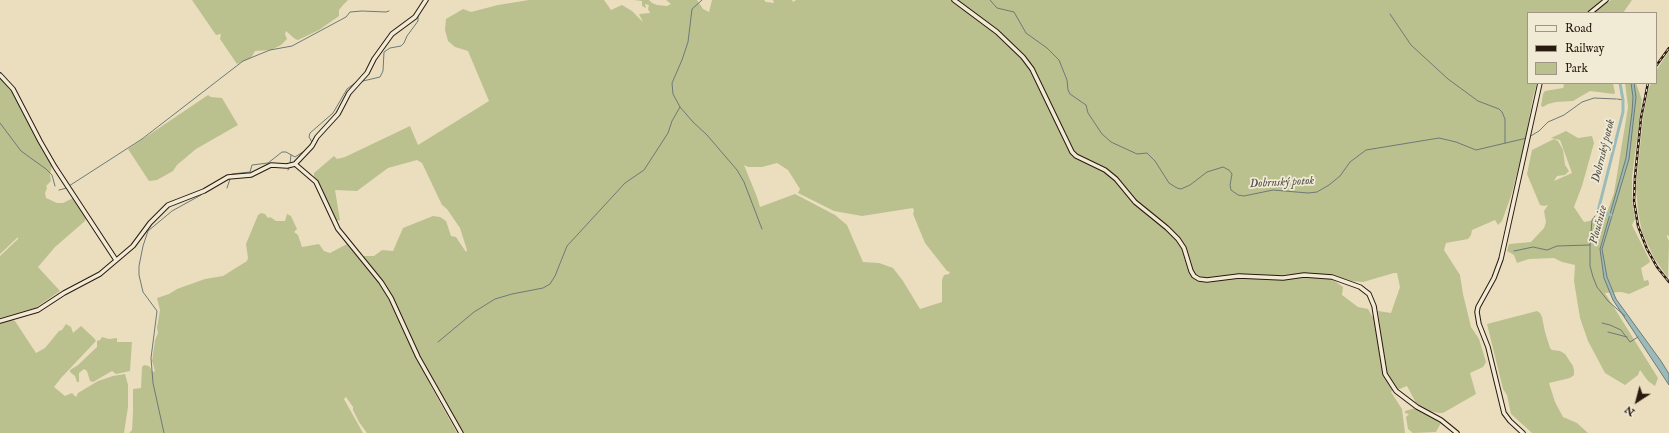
<!DOCTYPE html>
<meta charset="utf-8">
<style>
body{margin:0}
#map{position:relative;width:1669px;height:433px;overflow:hidden;background:#eadebf;font-family:"IM FELL English",serif}
canvas{display:block}
.legend{position:absolute;left:1527px;top:12px;width:130px;height:72px;box-sizing:border-box;background:#f1ead5;border:1px solid #a19686;margin:0;padding:5px 7px;list-style:none;font-size:12px;color:#2a190f}
.legend li{display:flex;align-items:center;gap:8px;height:20px}
.legend b{width:20px;border:1px solid #a19686}
.north{position:absolute;left:1617px;top:381px;width:40px;height:40px;-webkit-text-stroke:3px #f1ead5;paint-order:stroke;rotate:216deg;font-size:11px;font-weight:700;line-height:16px;text-align:center;color:#2a190f}
.north::after{content:'';display:block;margin:auto;width:14px;height:18px;background:#2a190f;clip-path:polygon(50% 0,100% 100%,50% 72%,0 100%)}
</style>
<div id="map">
<canvas width="1669" height="433"></canvas>
<ul class="legend">
<li><b style="height:5px;background:#f1ead5"></b>Road</li>
<li><b style="height:5px;background:#2a190f"></b>Railway</li>
<li><b style="height:11px;background:#bbc08f"></b>Park</li>
</ul>
<div class="north">N</div>
</div>
<script>
const context = document.querySelector('canvas').getContext('2d');
context.lineJoin = 'round';
function fillPath(path, color) { context.fillStyle = color; context.fill(path, 'evenodd'); }
const poly = rows => new Path2D(rows.map(r => 'M' + r).join(''));
function stroke(path, color, width, dash) { context.strokeStyle = color; context.lineWidth = width; context.lineCap = dash ? 'butt' : 'round'; context.setLineDash(dash || []); context.stroke(path); }
function drawText(font, color, halo, rows, align = 'center') {
  context.font = font + ' "IM FELL English",serif'; context.lineWidth = 3.5; context.setLineDash([]); context.textBaseline = 'middle'; context.strokeStyle = halo; context.fillStyle = color; for (const [text, x, y, turn = 0] of rows) {
    context.save(); context.translate(x, y); context.rotate((+turn || 0) * Math.PI / 180); context.textAlign = isNaN(turn) ? turn : align; if (halo) context.strokeText(text, 0, 0); context.fillText(text, 0, 0); context.restore();
  }
}
const green = poly([
 [192,0,348,0,343,5,339,10,339,16,319,30,298,40,295,39,286,31,285,34,287,39,281,45,271,50,255,51,251,58,237,64,220,39,221,34,216,35],
 [529,0,604,0,611,10,622,5,632,11,643,22,639,14,650,13,648,9,649,5,645,4,646,8,642,6,642,1,634,0,649,0,652,3,657,5,667,6,671,4,666,0,697,0,703,9,709,12,712,0,764,0,766,2,774,3,773,0,792,0,793,2,796,0,951,0,995,33,1022,58,1031,70,1075,157,1105,172,1115,180,1134,203,1166,229,1177,240,1182,249,1189,272,1193,277,1198,280,1207,282,1239,278,1270,280,1304,277,1332,279,1343,287,1342,295,1358,307,1368,309,1375,321,1384,376,1393,390,1391,392,1402,409,1405,433,461,433,422,362,391,295,363,258,364,256,374,256,382,250,393,251,403,228,433,216,440,217,446,221,451,236,456,237,466,252,467,250,460,228,447,209,442,205,422,163,417,160,388,168,357,191,335,190,340,220,336,221,320,185,314,176,314,173,334,156,337,159,345,157,410,126,418,145,489,101,468,51,455,47,448,41,445,30,446,19,463,9,471,12,498,5],
 [777,163,788,170,800,189,798,193,834,211,862,216,913,208,914,211,913,214,925,243,947,271,950,272,949,274,944,275,942,280,942,302,920,309,903,281,893,268,879,263,863,262,847,225,835,215,795,194,760,207,757,197,744,165,748,167,762,167],
 [957,0,1602,0,1585,13,1528,13,1528,83,1537,83,1533,97,1524,147,1511,196,1502,221,1498,225,1495,220,1472,230,1471,235,1468,239,1446,243,1444,250,1460,275,1463,294,1471,327,1479,339,1486,362,1483,367,1470,373,1476,394,1443,413,1439,413,1429,411,1416,403,1407,386,1397,390,1387,375,1385,365,1378,311,1391,313,1400,287,1397,273,1394,273,1363,282,1352,281,1332,275,1304,273,1270,276,1239,274,1207,279,1195,274,1192,270,1185,248,1179,238,1169,226,1136,201,1106,169,1077,154,1074,151,1034,69,1024,56,998,30],
 [1611,0,1632,0,1623,13,1594,13],
 [1669,51,1669,236,1667,235,1667,237,1669,241,1668,278,1654,258,1642,232,1638,212,1636,187,1643,118,1648,91,1651,83,1656,83,1656,71],
 [0,76,10,86,52,166,50,174,51,181,46,186,47,188,45,193,46,198,57,203,63,203,73,198,86,218,85,221,55,247,38,267,60,291,35,308,0,318,0,256,18,239,18,237,0,254],
 [1563,83,1613,83,1615,93,1614,94,1590,91,1573,101,1556,102,1548,104,1543,107,1541,106,1543,94,1545,91,1563,88,1564,86],
 [1625,83,1636,83,1642,100,1632,177,1632,201,1635,219,1632,225,1650,261,1649,263,1641,268,1644,281,1648,280,1649,283,1649,285,1629,294,1621,292,1605,293,1658,378,1655,386,1648,381,1640,370,1638,375,1625,385,1605,373,1588,341,1580,318,1574,281,1575,265,1562,262,1554,258,1529,259,1517,263,1514,255,1507,251,1509,244,1531,242,1544,228,1546,222,1544,211,1548,205,1544,206,1540,205,1527,174,1532,150,1554,139,1558,141,1563,150,1565,165,1569,171,1565,175,1557,176,1554,181,1572,173,1560,140,1551,138,1566,131,1578,138,1592,136,1594,143,1582,186,1574,207,1584,222,1605,218,1614,193,1628,107],
 [208,95,211,97,222,98,238,125,196,149,177,165,173,171,157,180,149,181,128,149],
 [261,213,265,214,268,218,270,217,276,221,285,221,287,214,291,216,297,229,294,232,298,235,302,247,319,244,324,251,330,253,347,244,383,288,432,388,457,433,367,433,359,422,353,410,353,407,346,397,344,399,363,433,129,433,132,430,133,412,133,389,141,388,142,367,144,365,149,366,153,372,155,371,152,361,155,340,158,333,157,328,160,310,157,298,169,294,177,289,205,279,223,276,247,261,248,258,246,244,258,215],
 [1537,311,1540,313,1542,317,1545,332,1550,348,1552,350,1560,351,1565,354,1573,366,1574,371,1574,375,1570,378,1549,383,1555,402,1563,417,1577,423,1588,433,1532,433,1511,414,1507,395,1503,389,1487,324],
 [13,320,15,321,36,353,45,348,59,331,62,330,66,324,71,327,73,333,81,326,94,338,96,341,95,342,61,378,54,387,65,396,72,393,76,397,78,393,98,381,113,376,125,374,128,385,128,407,124,433,0,433,0,323],
 [102,337,109,339,117,338,117,342,132,342,130,371,116,374,112,371,93,382,90,381,87,371,84,369,79,373,79,382,77,382,75,376,70,372,70,370,78,365,97,347,97,341,100,340],
 [1415,408,1441,423,1436,432,1413,433,1408,429,1406,417,1409,414,1405,413,1405,411]
]);
const water = poly([
 [1631,83,1634,83,1636,97,1629,159,1602,249,1607,277,1616,299,1661,361,1669,374,1669,385,1613,300,1604,278,1600,249,1626,158,1632,112,1633,97,1631,83]
]);
const stream = poly([
 [990,0,997,8,1014,12,1026,33,1047,48,1059,60,1067,80,1068,90,1070,94,1086,105,1088,113,1102,134,1111,142,1137,154,1147,153,1155,161,1169,183,1177,188,1181,189,1190,185,1207,172,1223,167,1229,170,1232,174,1230,185,1231,190,1238,195,1244,196,1273,190,1308,193,1317,192,1329,185,1340,176,1350,162,1366,150,1439,138,1456,142,1476,150,1527,138],
 [1390,14,1411,45,1448,79,1478,101,1499,109,1502,112,1505,119,1505,143],
 [363,81,380,77,383,71,384,52,390,48,401,46,404,43,407,36,418,21,418,15],
 [1617,99,1623,100],
 [680,107,693,122,707,135,737,170,744,182,762,229],
 [0,123,21,151,46,169,52,175,55,186],
 [1529,137,1539,131,1548,122,1564,115,1582,102,1594,98,1616,99],
 [310,146,312,142,309,137,310,133,333,113,347,89,355,83],
 [290,164,291,155],
 [288,170,289,168],
 [232,174,250,172,252,165,268,163,282,152,286,152,295,157,306,150],
 [69,186,142,139,243,61,270,50,292,46,346,17,350,12,362,11,386,12,389,11],
 [227,188,230,179],
 [59,190,67,188],
 [1595,216,1592,220,1590,245,1590,266,1593,277,1597,287,1608,301,1625,316],
 [1514,251,1533,247,1547,250,1557,246,1590,245],
 [1602,323,1610,325,1621,330,1630,342,1638,337],
 [1608,332,1627,337],
 [438,342,474,312,495,299,512,294,543,288,550,284,555,276,567,246,625,183,644,170,668,133,672,121,680,107,673,94,672,83,682,60,688,42,692,9,702,0],
 [164,433,153,383,151,358,157,311,143,292,139,275,139,266,143,246,148,231,172,211,201,195]
]);
const canal = poly([
 [1611,215,1598,211,1623,112,1623,100,1620,83]
]);
const secondary = poly([
 [954,0,997,32,1023,57,1032,69,1072,152,1076,156,1105,170,1116,179,1135,202,1167,228,1178,239,1184,248,1191,271,1194,276,1199,279,1207,280,1239,276,1283,278,1304,275,1332,277,1360,287,1369,294,1374,306,1385,374,1396,391,1417,407,1441,420,1457,433],
 [1590,13,1606,0],
 [0,75,13,89,40,141,55,167,116,260],
 [295,164,316,182,338,229,381,282,391,298,418,357,461,433],
 [0,321,38,310,64,293,100,274,133,246,150,223,168,205,204,191,228,177,251,175,271,165,287,166,295,164,312,146,317,137,338,114,349,93,367,73,374,59,392,34,415,17,426,0],
 [1523,433,1510,421,1504,413,1488,347,1479,324,1477,312,1478,307,1494,278,1501,259,1540,83]
]);
const rail = poly([
 [1656,66,1669,48],
 [1648,83,1641,118,1635,177,1634,201,1638,226,1647,249,1657,267,1669,282]
]);
const waterNames = [
 ["Dobrnský potok",1604,151,-76],
 ["Dobrnský potok",1282,183,-3],
 ["Ploučnice",1599,225,-75]
];
fillPath(green, '#bbc08f');
fillPath(water, '#9abbba');
stroke(water, '#6d7a76', 1);
stroke(stream, '#6d7a76', 1);
stroke(canal, '#9abbba', 3);
stroke(secondary, '#2a190f', 5.5);
stroke(secondary, '#f1ead5', 3.5);
stroke(rail, '#2a190f', 2.5);
stroke(rail, '#f1ead5', 1, [3]);
drawText('italic 12px', '#51524b', '#f1ead5', waterNames);
</script>
